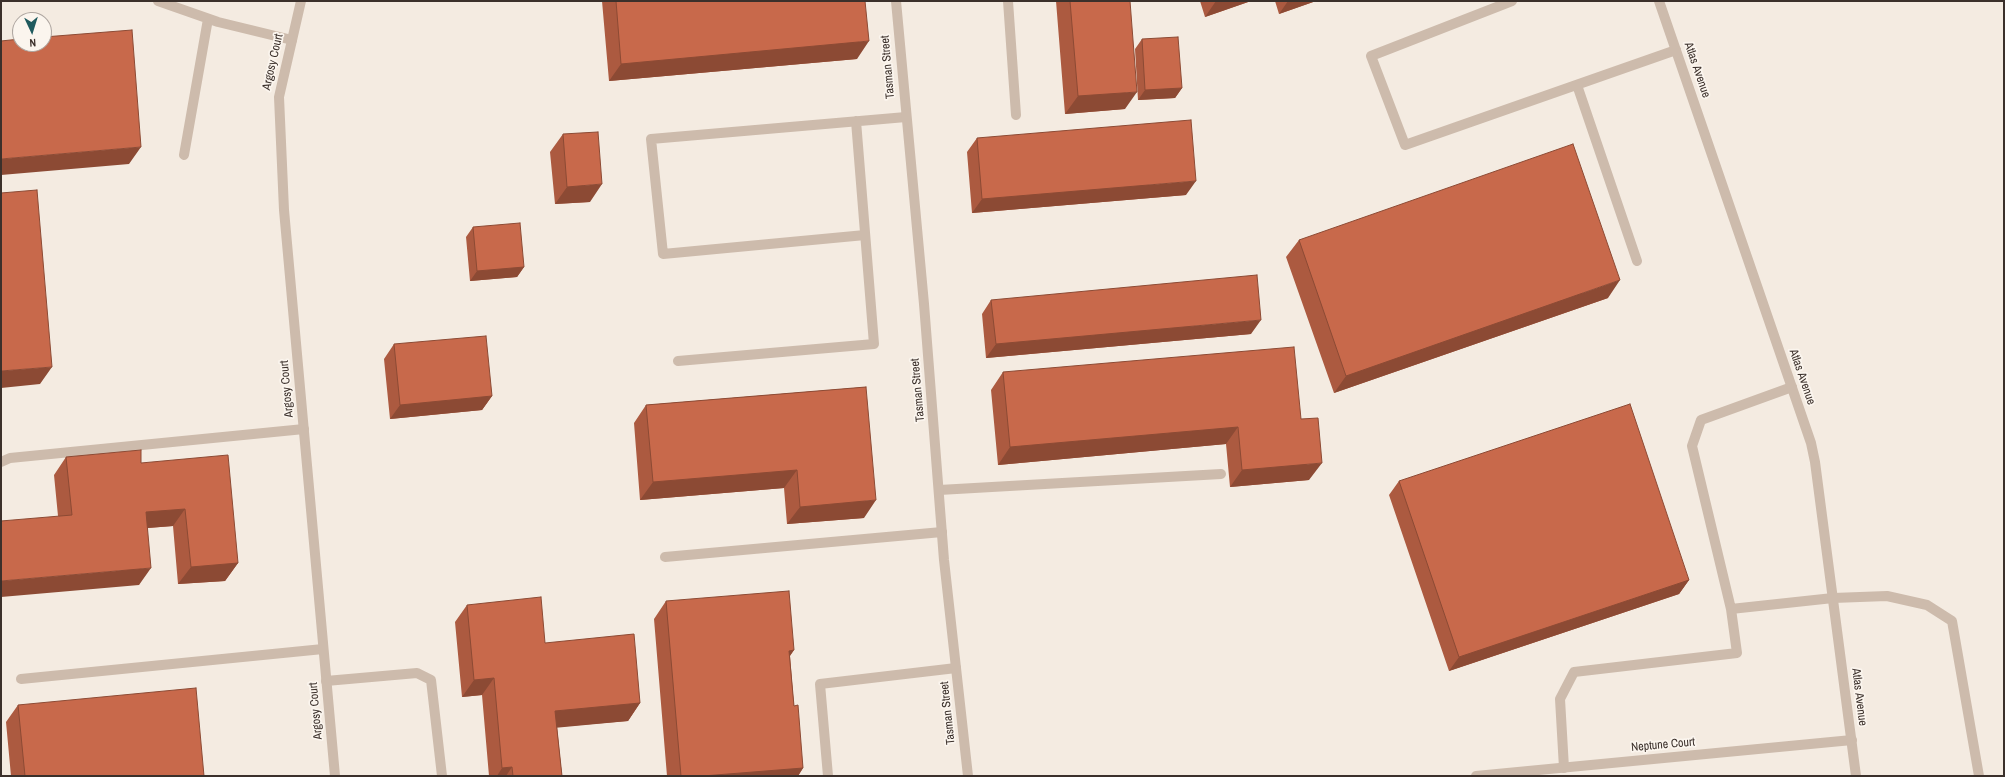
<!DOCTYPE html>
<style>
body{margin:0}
#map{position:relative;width:2005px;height:777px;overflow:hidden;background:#f4ebe1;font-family:"Archivo Narrow",sans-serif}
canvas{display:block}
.frame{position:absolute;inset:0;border:2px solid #3b302b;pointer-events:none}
.north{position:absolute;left:12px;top:12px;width:40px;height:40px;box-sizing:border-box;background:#fbf5ee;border:1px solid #aea6a0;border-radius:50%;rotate:176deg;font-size:11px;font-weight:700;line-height:16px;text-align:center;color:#3b302b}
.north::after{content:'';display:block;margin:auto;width:14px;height:18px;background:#1f5a5e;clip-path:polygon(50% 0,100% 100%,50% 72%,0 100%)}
</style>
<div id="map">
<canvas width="2005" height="777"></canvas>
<div class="frame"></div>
<div class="north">N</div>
</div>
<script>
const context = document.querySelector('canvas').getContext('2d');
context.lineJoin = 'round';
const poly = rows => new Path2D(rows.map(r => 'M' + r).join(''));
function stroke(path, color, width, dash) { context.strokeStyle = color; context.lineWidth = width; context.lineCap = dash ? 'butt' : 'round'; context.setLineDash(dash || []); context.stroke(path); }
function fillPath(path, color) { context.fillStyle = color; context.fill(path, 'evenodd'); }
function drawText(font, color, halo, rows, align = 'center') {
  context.font = font + ' "Archivo Narrow",sans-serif'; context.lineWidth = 3.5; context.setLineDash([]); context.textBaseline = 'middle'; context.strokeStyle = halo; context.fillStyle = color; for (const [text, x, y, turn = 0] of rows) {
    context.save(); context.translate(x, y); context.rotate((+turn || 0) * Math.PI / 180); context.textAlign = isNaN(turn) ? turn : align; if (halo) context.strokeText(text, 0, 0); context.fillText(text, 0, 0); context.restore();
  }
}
const service = poly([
 [158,1,218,22,292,40],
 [1008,1,1016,115],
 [1512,1,1371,56,1405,145,1676,50],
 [1577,85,1637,261],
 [184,155,208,19],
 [865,235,663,254,651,139,906,117],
 [678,361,874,344,856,121],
 [1,462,10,458,304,429],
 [939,490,1221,474],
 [665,557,942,532],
 [1731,609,1833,598,1887,596,1927,605,1952,621,1979,776],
 [21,679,323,649],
 [326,681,417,673,431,680,442,776],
 [1564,768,1560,699,1574,672,1737,653,1731,609,1692,446,1701,420,1792,387],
 [828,776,820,684,956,668]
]);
const minor = poly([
 [301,1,279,97,284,210,335,776],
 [896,1,924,304,944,560,968,776],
 [1476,776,1852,740]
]);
const tertiary = poly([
 [1659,1,1811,443,1815,462,1856,776]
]);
const wall = poly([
 [602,1,865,1,857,59,609,81],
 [1056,1,1130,1,1125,109,1065,114],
 [1200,1,1251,1,1205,17],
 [1275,1,1316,1,1279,14],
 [1142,39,1182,88,1175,98,1138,100,1135,49],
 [563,134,590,202,555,204,550,152],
 [977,138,1186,195,972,213,967,152],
 [473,227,524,267,517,277,470,281,466,237],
 [1299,240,1608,298,1334,393,1286,257],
 [991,300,1251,334,986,358,982,314],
 [394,344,492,396,482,410,390,419,384,359],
 [1003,372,1301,419,1309,480,1230,487,1226,444,998,465,991,390],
 [866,387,864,518,787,524,784,488,640,500,634,423,646,405],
 [66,457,141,463,238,563,225,581,178,584,173,526,148,528,139,585,58,516,54,475],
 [1399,481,1689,580,1679,594,1449,671,1389,495],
 [666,601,794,650,790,656,794,706,803,768,798,776,667,776,654,619],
 [467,605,545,643,640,703,628,721,557,727,562,776,489,776,482,695,462,697,455,622],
 [18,705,204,776,11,776,6,722]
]);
const shadedWall = poly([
 [1216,1,1251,1,1205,17],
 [1288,1,1316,1,1279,14],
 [869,41,857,59,609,81,621,64],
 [1182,88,1175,98,1138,100,1145,90],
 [1137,92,1125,109,1065,114,1078,96],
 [141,147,129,164,1,175,1,159],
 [1196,181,1186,195,972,213,982,199],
 [602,184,590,202,555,204,567,187],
 [524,267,517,277,470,281,477,271],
 [1620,280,1608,298,1334,393,1346,376],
 [1261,320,1251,334,986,358,996,344],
 [52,367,40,384,1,388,1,371],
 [492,396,482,410,390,419,400,405],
 [1238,427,1226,444,998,465,1010,447],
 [1322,463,1309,480,1230,487,1242,470],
 [797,470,784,488,640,500,653,482],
 [876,500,864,518,787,524,800,507],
 [185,509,173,526,134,529,146,512],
 [238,563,225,581,178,584,191,567],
 [151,568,139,585,1,597,1,581],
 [1689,580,1679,594,1449,671,1459,657],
 [794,650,781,668,789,651],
 [494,678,482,695,462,697,474,680],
 [640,703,628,721,543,729,555,711],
 [512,767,506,776,497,776,502,768],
 [803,768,798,776,703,776]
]);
const building = poly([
 [616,1,865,1,869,41,621,64,616,1],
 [1070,1,1130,1,1137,92,1078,96,1070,1],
 [132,30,141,147,1,159,1,41,20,39,20,44,44,44,44,37,132,30],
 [1178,37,1182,88,1145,90,1142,39,1178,37],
 [1191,120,1196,181,982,199,977,138,1191,120],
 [598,132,602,184,567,187,563,134,598,132],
 [1573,144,1620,280,1346,376,1299,240,1573,144],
 [37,190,52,367,1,371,1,193,37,190],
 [520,223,524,267,477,271,473,227,520,223],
 [1257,275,1261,320,996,344,991,300,1257,275],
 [486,336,492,396,400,405,394,344,486,336],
 [1294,347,1301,419,1318,418,1322,463,1242,470,1238,427,1010,447,1003,372,1294,347],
 [866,387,876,500,800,507,797,470,653,482,646,405,866,387],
 [1630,404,1689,580,1459,657,1399,481,1630,404],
 [141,450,141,463,228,455,238,563,191,567,185,509,146,512,151,568,1,581,1,521,72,515,66,457,141,450],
 [789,591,794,650,789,651,794,706,798,705,803,768,703,776,681,776,666,601,789,591],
 [541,597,545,643,634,634,640,703,555,711,562,776,513,776,512,767,502,768,494,678,474,680,467,605,541,597],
 [196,688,204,776,25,776,18,705,196,688]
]);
const streetNames = [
 ["Argosy Court",273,62,-77],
 ["Tasman Street",888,67,-95],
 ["Atlas Avenue",1697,70,71],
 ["Atlas Avenue",1802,377,71],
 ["Argosy Court",287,389,-95],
 ["Tasman Street",918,390,-95],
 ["Atlas Avenue",1859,697,83],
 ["Argosy Court",316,711,-95],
 ["Tasman Street",948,713,-96],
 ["Neptune Court",1663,745,-5]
];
stroke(service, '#cdbbac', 10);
stroke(minor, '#cdbbac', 10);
stroke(tertiary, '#cdbbac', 10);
fillPath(wall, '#ac5a40');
fillPath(shadedWall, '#8c4a34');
fillPath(building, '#c8694b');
stroke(building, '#8c4a34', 1);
drawText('12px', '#3b302b', '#fbf5ee', streetNames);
</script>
